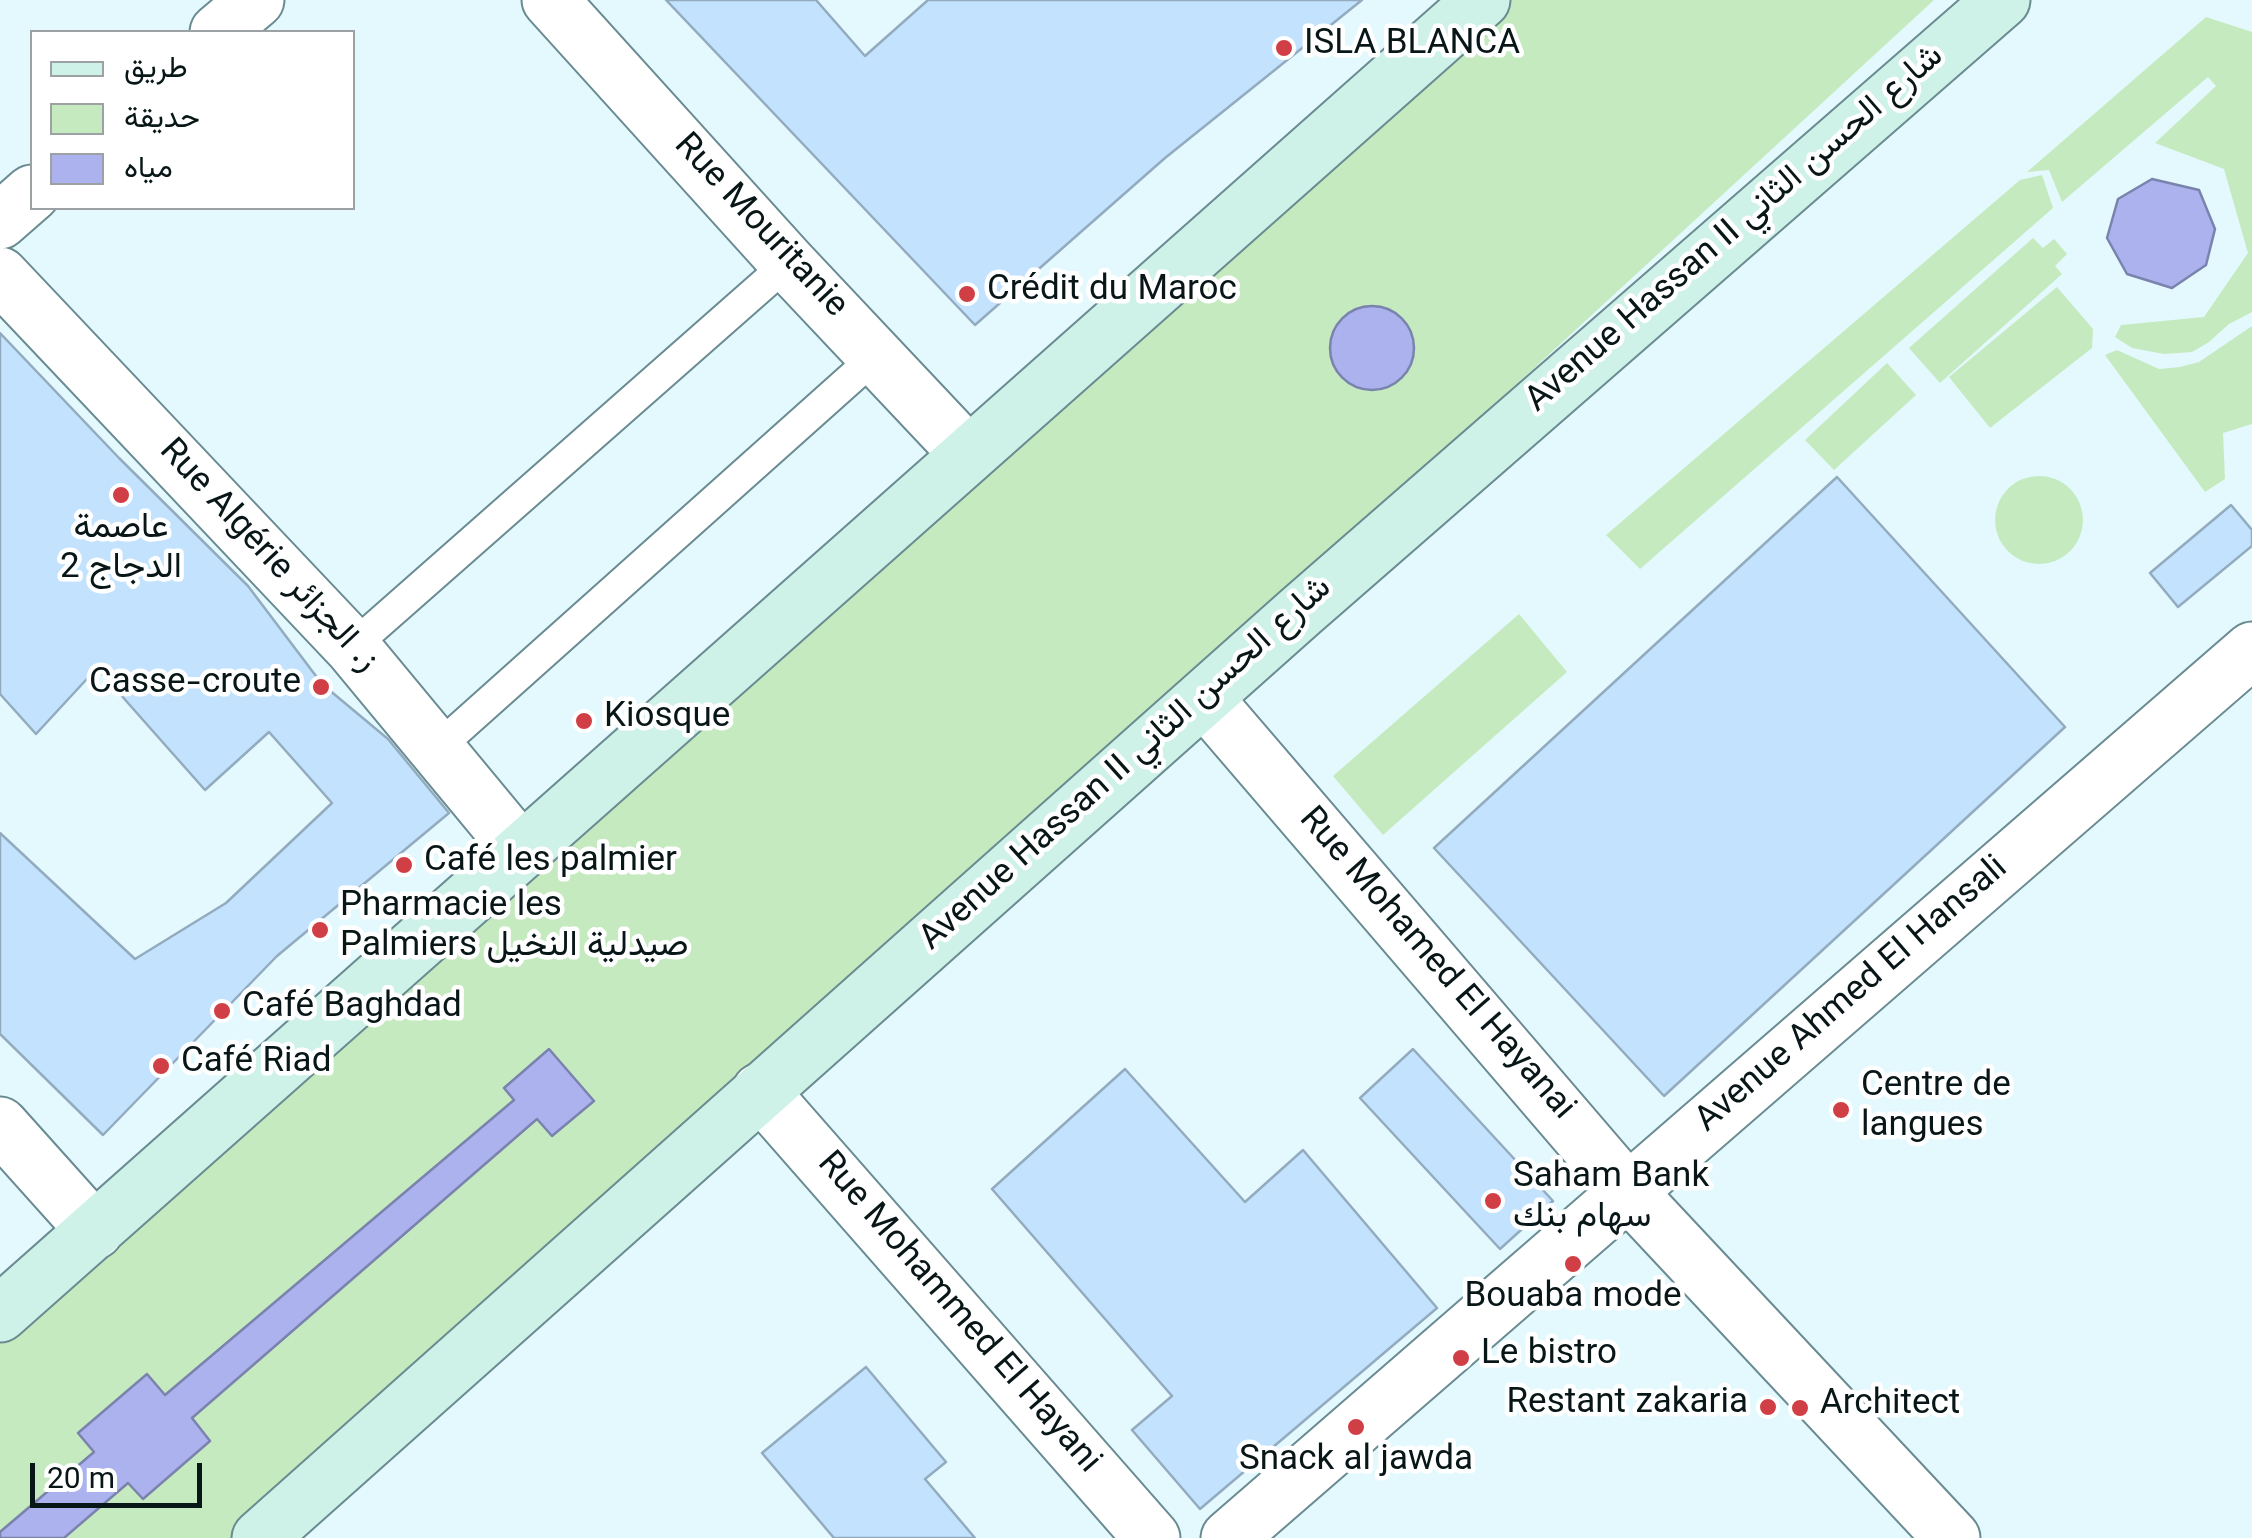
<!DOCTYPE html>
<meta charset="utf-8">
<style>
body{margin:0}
#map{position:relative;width:2252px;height:1538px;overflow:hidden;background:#e3f9fd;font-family:Georgia,Vazirmatn,serif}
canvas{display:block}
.legend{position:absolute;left:30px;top:30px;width:325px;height:180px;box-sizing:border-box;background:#fff;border:2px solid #9ca2a3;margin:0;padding:12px 18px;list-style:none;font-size:30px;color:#081618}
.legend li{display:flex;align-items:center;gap:20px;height:50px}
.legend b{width:50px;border:2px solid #9ca2a3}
.scale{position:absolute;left:30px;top:1463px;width:172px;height:45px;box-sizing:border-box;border:5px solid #081618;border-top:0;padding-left:12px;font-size:30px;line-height:35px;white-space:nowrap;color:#081618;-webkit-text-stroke:8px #fff;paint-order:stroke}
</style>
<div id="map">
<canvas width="2252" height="1538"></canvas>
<ul class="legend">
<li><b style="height:12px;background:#cef1e8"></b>طريق</li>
<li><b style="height:28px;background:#c6eabf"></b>حديقة</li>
<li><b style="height:28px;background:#abb2ed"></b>مياه</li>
</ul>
<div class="scale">20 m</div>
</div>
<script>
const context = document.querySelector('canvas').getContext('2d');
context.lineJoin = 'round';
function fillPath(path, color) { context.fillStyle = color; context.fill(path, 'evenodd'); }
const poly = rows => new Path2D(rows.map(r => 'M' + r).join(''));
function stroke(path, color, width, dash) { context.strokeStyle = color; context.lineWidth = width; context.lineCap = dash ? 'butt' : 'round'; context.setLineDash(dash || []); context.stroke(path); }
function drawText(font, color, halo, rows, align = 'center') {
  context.font = font + ' Georgia,Vazirmatn,serif'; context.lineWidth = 9; context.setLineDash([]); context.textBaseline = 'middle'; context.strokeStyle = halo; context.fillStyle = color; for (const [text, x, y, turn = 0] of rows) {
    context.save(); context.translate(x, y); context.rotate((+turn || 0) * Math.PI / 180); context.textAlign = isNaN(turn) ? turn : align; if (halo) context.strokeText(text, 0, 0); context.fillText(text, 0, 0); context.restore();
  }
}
const green = poly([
 [1489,0,1934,0,413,1400,257,1538,0,1538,0,1320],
 [2206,17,2252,32,2252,312,2229,324,2209,342,2192,352,2164,354,2132,348,2115,337,2121,325,2204,317,2248,253,2224,169,2155,143,2216,86,2208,77,2062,202,2049,170,2027,172],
 [2042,175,2053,208,1640,569,1606,535,2020,180],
 [2033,238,2043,248,2054,239,2067,254,2055,266,2062,274,1940,383,1909,348],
 [2057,287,2093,329,2092,348,1990,428,1949,377],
 [2252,326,2252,424,2223,433,2225,479,2205,492,2105,355,2117,350,2159,369,2180,367,2199,362],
 [1887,363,1916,395,1834,470,1805,440],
 '1995 520a44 44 0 1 1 88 0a44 44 0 1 1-88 0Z',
 [1519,614,1567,672,1383,835,1333,776]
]);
const water = poly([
 [2152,179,2199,190,2215,229,2206,265,2172,288,2127,274,2107,238,2118,199,2152,179],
 '1330 348a42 42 0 1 1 84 0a42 42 0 1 1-84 0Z',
 [549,1049,594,1101,552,1136,537,1119,192,1418,210,1441,143,1499,128,1483,64,1538,0,1538,0,1532,94,1452,78,1433,147,1374,165,1395,514,1100,504,1088,549,1049]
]);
const building = poly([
 [666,0,816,0,865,56,928,0,1362,0,1165,158,975,325,666,0],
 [0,333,119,458,248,586,322,684,388,739,449,813,277,956,103,1135,0,1034,0,833,135,959,226,903,332,803,269,732,205,790,97,668,36,734,0,694,0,333],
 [1837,477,2065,727,1664,1096,1434,848,1837,477],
 [2231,505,2252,530,2252,546,2178,607,2150,573,2231,505],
 [1413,1049,1553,1201,1500,1249,1360,1098,1413,1049],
 [1125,1069,1245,1202,1303,1150,1437,1308,1200,1509,1132,1430,1172,1396,992,1189,1125,1069],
 [866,1367,946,1462,925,1479,975,1538,834,1538,762,1453,866,1367]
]);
const service = poly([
 [352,647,788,263],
 [435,750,876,356]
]);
const minor = poly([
 [550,0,788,263,968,454],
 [218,32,256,0],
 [0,221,32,193],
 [0,275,352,647,521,851],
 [1205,699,1629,1193,1952,1538],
 [760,1091,1152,1538],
 [0,1125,95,1231],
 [1229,1538,2252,650]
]);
const secondary = poly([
 [0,1314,1482,0],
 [260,1538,1300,612,2002,0]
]);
const markers = [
 [1284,48,10,"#cf3f45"],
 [967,294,10,"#cf3f45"],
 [121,495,10,"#cf3f45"],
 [321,687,10,"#cf3f45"],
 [584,721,10,"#cf3f45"],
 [404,865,10,"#cf3f45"],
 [320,930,10,"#cf3f45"],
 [222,1011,10,"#cf3f45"],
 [161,1066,10,"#cf3f45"],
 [1841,1110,10,"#cf3f45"],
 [1493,1201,10,"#cf3f45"],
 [1573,1264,10,"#cf3f45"],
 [1461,1358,10,"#cf3f45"],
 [1768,1407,10,"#cf3f45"],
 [1800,1408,10,"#cf3f45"],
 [1356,1427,10,"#cf3f45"]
];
const poiNames = [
 ["ISLA BLANCA",1304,48],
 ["Crédit du Maroc",987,294],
 ["عاصمة",121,532,"center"],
 ["الدجاج 2",121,572,"center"],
 ["Casse-croute",301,687,"right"],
 ["Kiosque",604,721],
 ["Café les palmier",424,865],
 ["Pharmacie les",340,910],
 ["Palmiers صيدلية النخيل",340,950],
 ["Café Baghdad",242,1011],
 ["Café Riad",181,1066],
 ["Centre de",1861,1090],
 ["langues",1861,1130],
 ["Saham Bank",1513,1181],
 ["سهام بنك",1513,1221],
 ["Bouaba mode",1573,1301,"center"],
 ["Le bistro",1481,1358],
 ["Restant zakaria",1748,1407,"right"],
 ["Architect",1820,1408],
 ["Snack al jawda",1356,1464,"center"]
];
const streetNames = [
 ["Rue Mouritanie",758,228,47],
 ["Avenue Hassan II شارع الحسن الثاني",1737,231,-41],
 ["Rue Algérie ز. الجزائر",266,558,47],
 ["Avenue Hassan II شارع الحسن الثاني",1128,766,-42],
 ["Rue Mohamed El Hayanai",1434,966,49],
 ["Avenue Ahmed El Hansali",1854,997,-41],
 ["Rue Mohammed El Hayani",956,1315,49]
];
fillPath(green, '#c6eabf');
fillPath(water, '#abb2ed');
stroke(water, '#7a83ad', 2.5);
fillPath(building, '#c2e2fe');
stroke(building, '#93abbf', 2.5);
stroke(service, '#698b91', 34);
stroke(minor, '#698b91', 59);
stroke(secondary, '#698b91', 59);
stroke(service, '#fff', 30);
stroke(minor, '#fff', 55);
stroke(secondary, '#cef1e8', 55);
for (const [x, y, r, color] of markers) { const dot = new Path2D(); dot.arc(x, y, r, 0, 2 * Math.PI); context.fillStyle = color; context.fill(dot); stroke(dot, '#fff', 4); }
drawText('35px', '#081618', '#fff', poiNames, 'left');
drawText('35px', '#081618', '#fff', streetNames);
</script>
